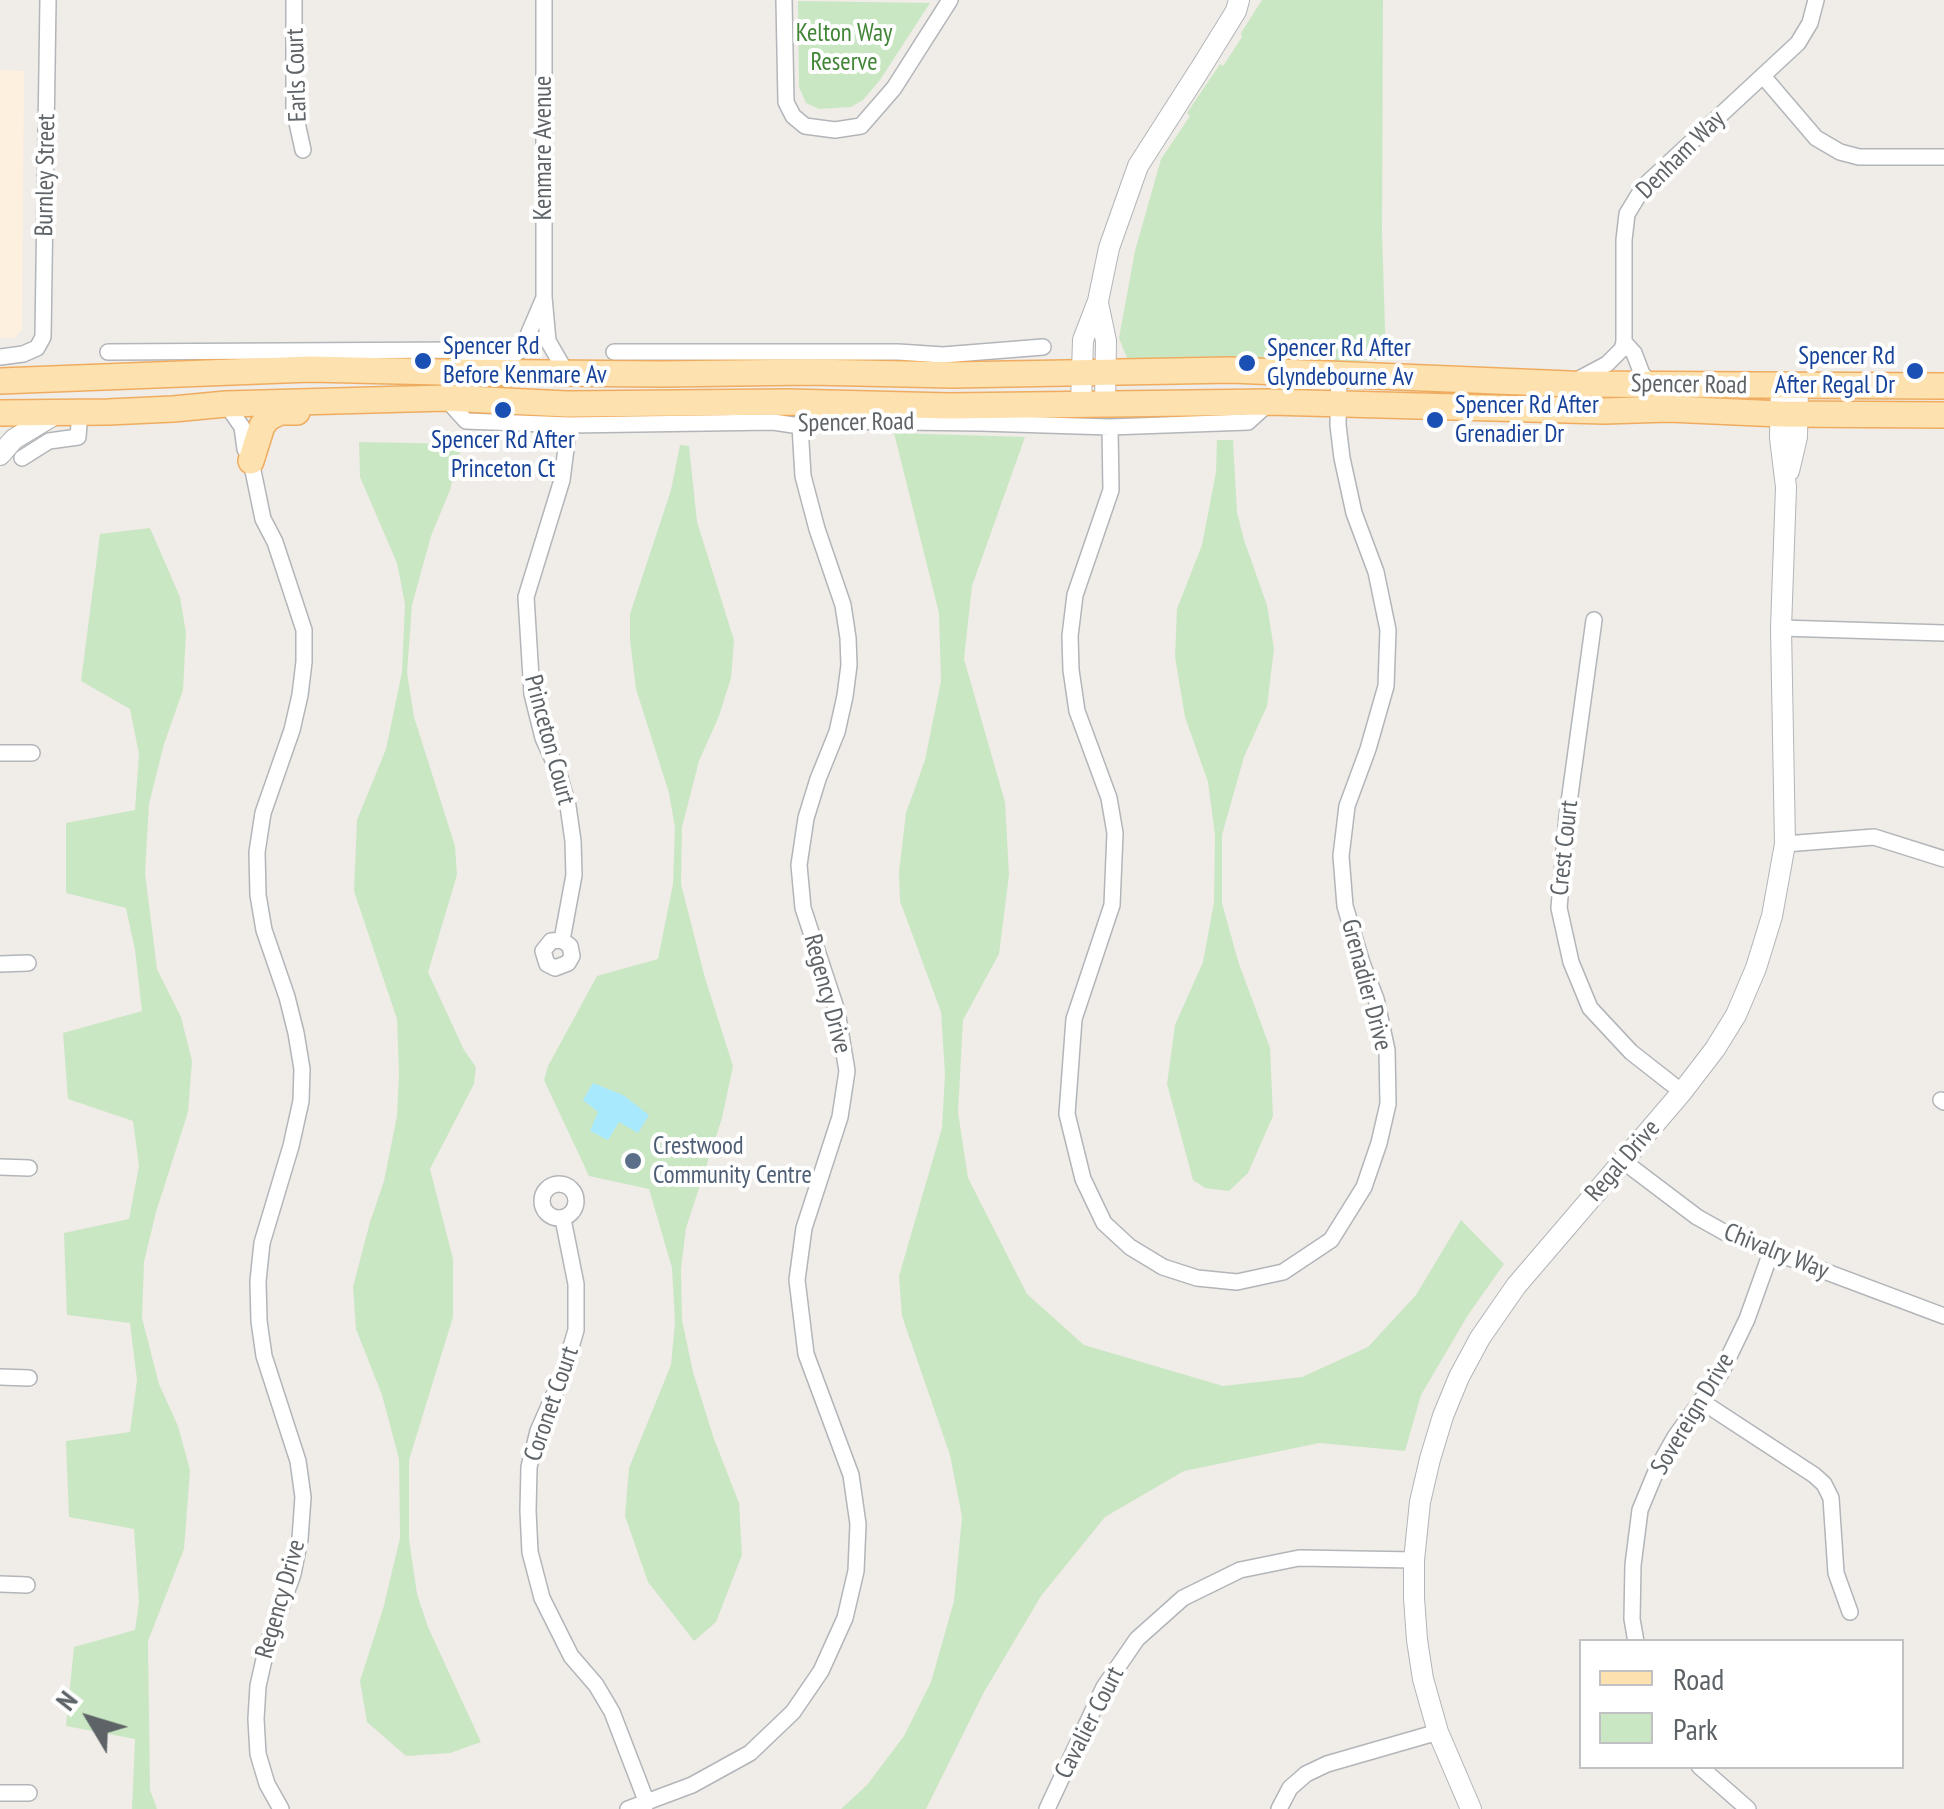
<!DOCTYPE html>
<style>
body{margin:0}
#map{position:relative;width:1944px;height:1809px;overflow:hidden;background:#f0ece7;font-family:"PT Sans Narrow",sans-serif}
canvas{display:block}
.legend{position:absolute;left:1579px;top:1639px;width:325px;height:130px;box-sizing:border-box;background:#fff;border:2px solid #bfc1c2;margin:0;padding:12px 18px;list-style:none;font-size:30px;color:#5e6367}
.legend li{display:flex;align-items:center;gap:20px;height:50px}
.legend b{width:50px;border:2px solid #bfc1c2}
.north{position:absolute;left:40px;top:1669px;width:100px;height:100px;-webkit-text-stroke:8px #fff;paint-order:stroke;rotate:308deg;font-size:28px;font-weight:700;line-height:40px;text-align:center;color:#5e6367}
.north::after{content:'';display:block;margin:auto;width:35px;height:45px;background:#5e6367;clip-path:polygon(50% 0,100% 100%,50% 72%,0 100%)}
</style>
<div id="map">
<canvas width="1944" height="1809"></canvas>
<ul class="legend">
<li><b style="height:12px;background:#fde1ae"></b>Road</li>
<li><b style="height:28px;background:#cae7c4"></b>Park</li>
</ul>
<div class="north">N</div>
</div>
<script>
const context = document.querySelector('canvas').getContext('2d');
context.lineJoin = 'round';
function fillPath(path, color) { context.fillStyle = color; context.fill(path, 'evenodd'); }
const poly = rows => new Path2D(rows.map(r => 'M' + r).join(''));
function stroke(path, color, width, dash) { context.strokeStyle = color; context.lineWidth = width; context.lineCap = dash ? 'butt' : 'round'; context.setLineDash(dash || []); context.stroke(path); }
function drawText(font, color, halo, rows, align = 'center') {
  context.font = font + ' "PT Sans Narrow",sans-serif'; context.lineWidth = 8; context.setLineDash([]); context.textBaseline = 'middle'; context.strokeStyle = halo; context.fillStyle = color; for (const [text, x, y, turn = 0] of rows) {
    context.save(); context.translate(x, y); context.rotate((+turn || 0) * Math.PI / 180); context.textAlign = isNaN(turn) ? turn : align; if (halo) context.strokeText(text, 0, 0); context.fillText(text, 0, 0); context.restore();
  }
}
const commercial = poly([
 [0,70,24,71,22,330,14,338,0,338]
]);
const green = poly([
 [1262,0,1383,0,1382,233,1386,359,1278,366,1261,359,1127,358,1119,338,1135,251,1161,159,1190,116,1187,113,1220,64,1223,66,1242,37,1241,33],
 [798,2,798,1,930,3,880,80,863,100,851,107,819,109,806,103,799,87],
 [894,433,1025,437,972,586,964,659,1005,802,1009,875,999,954,963,1020,958,1112,968,1178,1027,1294,1084,1345,1223,1386,1302,1377,1368,1347,1416,1295,1461,1220,1504,1264,1468,1315,1421,1395,1405,1451,1319,1443,1184,1471,1105,1517,1041,1596,984,1692,926,1809,841,1809,867,1785,904,1736,931,1682,954,1601,962,1517,950,1455,902,1316,899,1276,942,1128,945,1074,941,1012,900,901,899,872,906,813,925,760,941,681,939,613],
 [1217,440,1233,440,1237,512,1244,540,1267,605,1274,649,1267,706,1244,757,1222,835,1222,903,1238,961,1270,1048,1273,1116,1248,1173,1229,1191,1205,1188,1193,1180,1167,1084,1175,1025,1203,962,1214,902,1215,835,1208,782,1185,717,1175,657,1177,609,1202,545,1216,472],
 [359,442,462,444,450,490,431,536,412,605,407,673,414,717,455,846,457,875,428,972,464,1050,476,1067,474,1084,430,1169,453,1259,453,1317,409,1460,409,1539,417,1594,428,1627,481,1742,450,1753,406,1756,367,1722,360,1681,383,1609,400,1538,399,1459,382,1395,356,1329,353,1287,370,1222,384,1181,397,1116,399,1074,397,1019,354,891,357,820,386,749,402,672,405,604,397,563,360,477],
 [680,445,689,446,697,522,734,640,731,678,719,716,699,761,682,827,681,884,705,978,733,1066,722,1118,686,1228,681,1269,682,1320,693,1372,714,1439,739,1503,742,1555,716,1622,694,1641,648,1582,625,1516,629,1468,671,1365,675,1322,672,1268,649,1189,589,1176,544,1080,548,1066,597,976,658,959,673,884,675,828,669,793,636,689,630,640,630,614,671,490],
 [150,528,180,597,186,633,183,690,164,744,149,804,145,873,157,969,181,1017,192,1061,188,1112,156,1212,144,1262,142,1318,159,1384,178,1426,190,1470,184,1549,148,1641,150,1790,157,1809,132,1809,135,1739,66,1726,74,1647,135,1630,139,1602,134,1529,69,1517,66,1441,130,1432,137,1380,130,1323,67,1315,64,1233,129,1219,139,1166,133,1121,68,1099,63,1033,142,1011,135,950,126,908,66,893,66,823,135,810,139,754,130,709,81,681,100,534]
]);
const water = poly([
 [593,1083,623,1095,649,1115,638,1133,619,1122,608,1140,590,1131,598,1112,583,1100]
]);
const minor = poly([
 [294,0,294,109,303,150],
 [544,0,544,297,548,341,566,372],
 [784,0,786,102,793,116,805,126,835,130,861,126,894,88,950,0],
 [1763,76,1816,138,1840,152,1859,157,1944,157],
 [1624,342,1634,353,1642,374,1652,384],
 [37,348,43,337,48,0],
 [108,352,462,350],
 [614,352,898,352,943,355,1043,347],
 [0,357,23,354,37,348],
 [453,366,467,358,510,358,522,349,543,300],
 [1577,380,1607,364,1622,349,1624,342,1624,240,1627,214,1644,186,1798,43,1810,23,1816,0],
 [445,398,466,421,569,425,773,422,800,426,827,421,981,423,1110,427,1248,422,1270,402],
 [226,404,242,427,245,449,251,461,263,519,275,542,304,630,304,662,300,695,292,730,263,813,257,852,258,895,264,930,287,997,296,1033,302,1069,301,1101,291,1146,262,1243,258,1281,259,1321,264,1356,298,1461,303,1497,300,1539,293,1574,267,1646,258,1686,256,1719,258,1754,267,1784,281,1809],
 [1110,427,1111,490,1075,595,1070,636,1071,670,1077,711,1109,798,1115,833,1112,905,1074,1019,1067,1114,1083,1179,1104,1223,1130,1247,1163,1267,1197,1278,1237,1282,1283,1272,1331,1240,1364,1187,1379,1143,1388,1104,1387,1050,1376,999,1362,963,1345,906,1341,856,1347,806,1368,749,1386,686,1388,630,1376,572,1354,513,1342,458,1338,425,1339,373],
 [22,458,49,441,78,437,80,412],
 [1594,620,1567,817,1559,908,1571,962,1590,1008,1631,1052,1682,1092],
 [1781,628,1944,633],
 [0,753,32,753],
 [1785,844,1874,837,1944,859],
 [562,940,551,941,543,951,547,964,555,968,568,963,572,956,570,946,562,940,574,875,573,841,568,806,558,771,543,738,532,694,526,597,562,480,569,425],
 [0,964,28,963],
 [1941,1100,1944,1102],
 [1623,1161,1697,1217,1731,1236,1944,1316],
 [0,1167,29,1168],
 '542 1201a17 17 0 1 1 34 0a17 17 0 1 1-34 0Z',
 [563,1219,576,1284,576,1330,563,1374,538,1431,529,1467,528,1511,530,1552,542,1598,571,1656,596,1685,612,1712,647,1803],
 [0,1377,29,1378],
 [1701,1401,1814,1475,1824,1484,1831,1498,1836,1573,1850,1612],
 [0,1584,27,1585],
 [1636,1642,1632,1619,1633,1565,1640,1510,1657,1469,1675,1437,1721,1373,1747,1319,1771,1252],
 [1699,1766,1748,1809],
 [0,1793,29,1793],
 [628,1809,692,1785,750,1753,793,1712,821,1671,845,1618,856,1571,858,1524,851,1475,806,1354,797,1280,804,1228,840,1117,847,1071,837,1011,803,908,799,865,806,818,818,779,837,732,845,696,849,665,848,638,843,605,817,529,803,476,800,426],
 [1047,1809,1104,1687,1137,1639,1183,1598,1240,1570,1299,1558,1414,1560],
 [1279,1809,1290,1788,1306,1774,1327,1764,1438,1732]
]);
const tertiary = poly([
 [1098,303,1106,341,1105,404],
 [1081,404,1083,340,1098,301,1109,248,1138,166,1202,66,1236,11,1239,0],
 [0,455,14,439,59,412],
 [1789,471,1797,437,1798,385],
 [1471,1809,1438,1732,1423,1679,1417,1640,1414,1598,1414,1560,1420,1502,1430,1459,1443,1416,1459,1377,1480,1338,1516,1286,1682,1092,1715,1049,1736,1015,1756,968,1772,916,1785,844,1781,628,1786,487,1780,438,1781,386]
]);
const primary = poly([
 [0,381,310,369,441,372,661,374,809,372,954,375,1231,370,1570,384,1944,386],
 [0,413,108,412,173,409,226,404,445,398,567,404,788,402,949,406,1270,402,1604,411,1669,409,1780,414,1944,415],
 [251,461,262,426,268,418,280,412,297,412]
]);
const markers = [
 [423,361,10,"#1a4fb4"],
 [1247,363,10,"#1a4fb4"],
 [1915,371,10,"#1a4fb4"],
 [503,410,10,"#1a4fb4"],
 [1435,420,10,"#1a4fb4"],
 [633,1161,10,"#5c6f8a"]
];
const parkNames = [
 ["Kelton Way",844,34],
 ["Reserve",844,63]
];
const streetNames = [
 ["Earls Court",297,75,-92],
 ["Kenmare Avenue",544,148,-90],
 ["Denham Way",1681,155,-45],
 ["Burnley Street",46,175,-89],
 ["Spencer Road",1689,385,1],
 ["Spencer Road",856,423,-1],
 ["Princeton Court",549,740,75],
 ["Crest Court",1565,848,-84],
 ["Grenadier Drive",1366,985,75],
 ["Regency Drive",827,994,75],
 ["Regal Drive",1623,1161,-49],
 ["Chivalry Way",1776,1252,22],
 ["Coronet Court",552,1404,-71],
 ["Sovereign Drive",1693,1414,-59],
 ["Regency Drive",281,1599,-74],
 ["Cavalier Court",1090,1723,-63]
];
const transitNames = [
 ["Spencer Rd",443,347],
 ["Before Kenmare Av",443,376],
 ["Spencer Rd After",1267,349],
 ["Glyndebourne Av",1267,378],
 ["Spencer Rd",1895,357,"right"],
 ["After Regal Dr",1895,386,"right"],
 ["Spencer Rd After",1455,406],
 ["Grenadier Dr",1455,435],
 ["Spencer Rd After",503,441,"center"],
 ["Princeton Ct",503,470,"center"]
];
const serviceNames = [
 ["Crestwood",653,1147],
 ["Community Centre",653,1176]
];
fillPath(commercial, '#fdf0de');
fillPath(green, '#cae7c4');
fillPath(water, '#a9e9fd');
stroke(minor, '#b2b5b9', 18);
stroke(tertiary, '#b2b5b9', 22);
stroke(primary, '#efac60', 28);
stroke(minor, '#fff', 15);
stroke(tertiary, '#fff', 20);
stroke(primary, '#fde1ae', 25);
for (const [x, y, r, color] of markers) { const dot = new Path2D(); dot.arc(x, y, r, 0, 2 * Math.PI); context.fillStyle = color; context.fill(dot); stroke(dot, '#fff', 4); }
drawText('25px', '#428537', '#fff', parkNames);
drawText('25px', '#5e6367', '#fff', streetNames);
drawText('25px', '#164399', '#fff', transitNames, 'left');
drawText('25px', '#4e5e75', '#fff', serviceNames, 'left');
</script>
